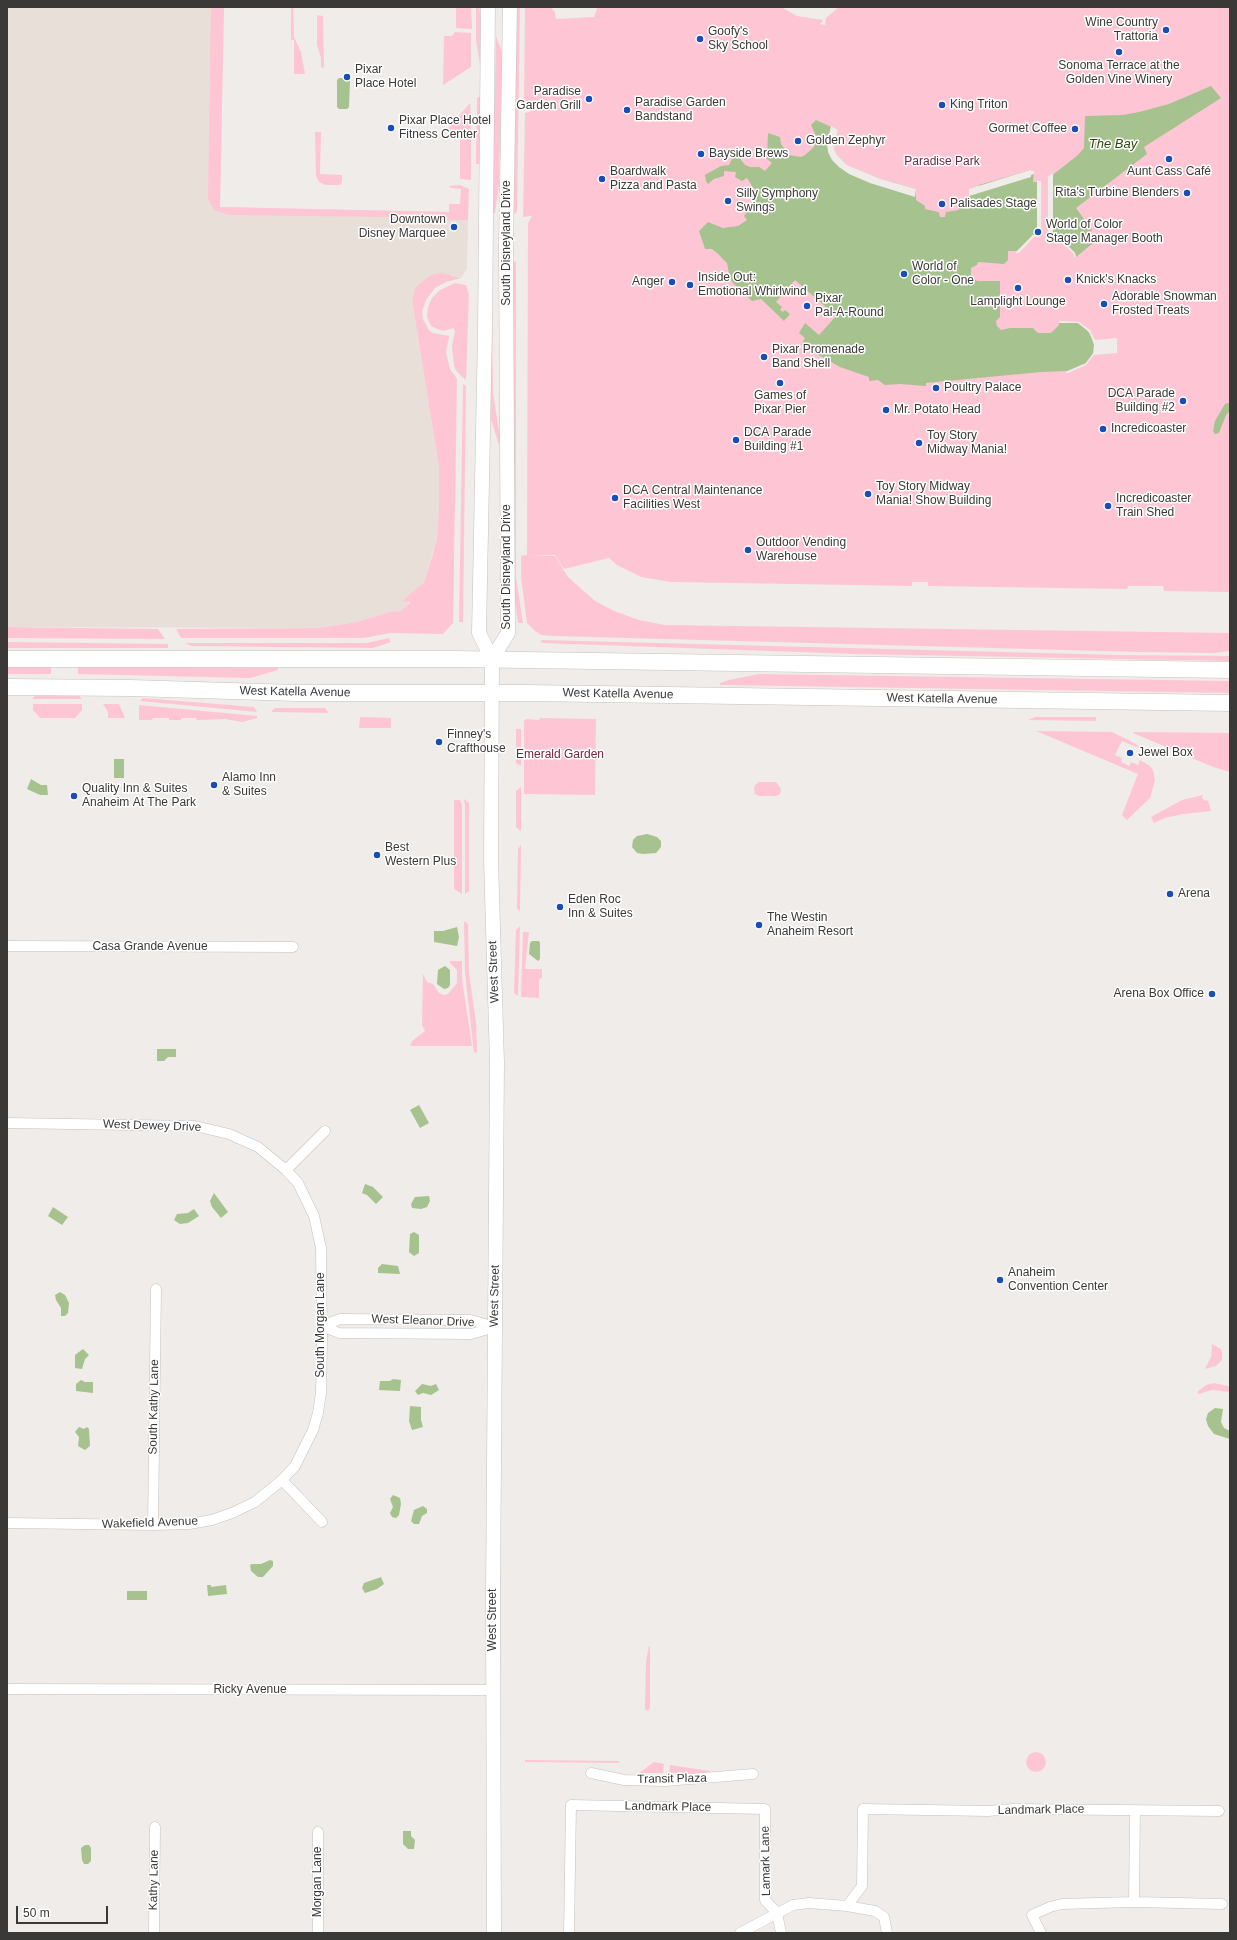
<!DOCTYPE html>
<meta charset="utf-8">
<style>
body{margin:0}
#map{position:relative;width:1237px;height:1940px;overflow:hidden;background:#f0ece9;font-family:Helvetica,sans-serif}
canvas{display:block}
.frame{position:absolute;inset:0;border:8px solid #3a3937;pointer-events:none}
.scale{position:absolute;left:16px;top:1906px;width:92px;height:18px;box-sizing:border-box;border:2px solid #3a3937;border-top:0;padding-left:5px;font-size:12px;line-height:14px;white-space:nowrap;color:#3a3937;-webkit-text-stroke:3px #fff;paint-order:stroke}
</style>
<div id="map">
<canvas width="1237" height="1940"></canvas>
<div class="frame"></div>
<div class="scale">50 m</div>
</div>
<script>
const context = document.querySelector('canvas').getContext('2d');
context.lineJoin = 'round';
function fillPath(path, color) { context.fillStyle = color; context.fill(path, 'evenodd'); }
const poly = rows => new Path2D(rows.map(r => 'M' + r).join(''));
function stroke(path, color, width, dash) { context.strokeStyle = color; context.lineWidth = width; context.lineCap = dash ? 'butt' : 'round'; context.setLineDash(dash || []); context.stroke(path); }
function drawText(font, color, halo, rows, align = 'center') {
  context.font = font + ' Helvetica,sans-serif'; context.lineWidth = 3; context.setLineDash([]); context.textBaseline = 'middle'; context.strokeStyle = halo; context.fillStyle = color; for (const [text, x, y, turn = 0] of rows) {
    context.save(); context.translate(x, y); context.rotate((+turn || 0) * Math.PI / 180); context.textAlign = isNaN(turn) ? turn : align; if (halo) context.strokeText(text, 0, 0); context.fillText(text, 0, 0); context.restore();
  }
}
const built = poly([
 [7,7,224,7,220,207,447,212,447,220,468,220,467,269,461,278,452,275,413,298,413,306,439,468,439,505,437,538,424,582,402,601,410,601,401,611,389,612,357,622,317,628,7,627]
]);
const green = poly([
 [211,7,224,7,220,207,449,212,449,204,460,204,461,189,451,188,449,186,460,185,469,189,468,220,447,220,447,218,229,215,214,210,208,199],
 [291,7,293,7,294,37,301,52,305,74,294,74,294,40,291,40],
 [456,7,471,7,472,29,456,28],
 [476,7,479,7,481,19,480,65,476,40],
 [516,7,520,7,517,212,514,214],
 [525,7,550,7,555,12,556,19,594,17,597,8,608,7,781,7,797,16,823,20,820,24,825,25,826,18,839,7,1230,7,1230,592,1164,591,1163,586,1128,586,1127,589,928,586,928,582,912,582,912,586,671,582,641,577,617,565,609,558,564,569,555,555,529,555,555,556,568,577,595,601,614,611,639,620,665,625,1230,633,1230,651,1215,653,1138,652,554,636,541,635,535,631,527,623,521,577,521,556,527,555,528,223,532,216,523,217,525,113,530,112,530,103,524,103],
 [317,15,323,16,324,68,321,67,321,58,317,45],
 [455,32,471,33,471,67,443,85,444,36,452,36],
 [496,36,502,52,499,184,495,213,492,213],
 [481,96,481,164,476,164,477,98],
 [470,103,471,124,471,180,460,179,460,139,448,129],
 [315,132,321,132,320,174,342,175,342,182,340,185,325,185,319,182,316,176],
 [516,261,516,577,523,623,518,623,512,577,512,263],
 [442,273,461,278,446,282,435,288,426,300,422,312,423,319,429,330,433,333,449,336,446,352,450,369,457,379,453,623,443,634,391,633,364,638,181,638,176,629,317,628,357,622,389,612,401,611,410,602,402,601,424,582,432,557,437,538,439,505,439,468,413,306,413,298,415,289,419,284,431,275],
 [455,283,466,285,469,294,466,380,457,372,454,366,452,346,455,331,453,328,444,331,437,329,431,326,427,317,428,307,432,298,440,290],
 [492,323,493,393,500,437,499,445,489,413],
 [463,384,466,386,463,622,459,622],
 [7,627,158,629,165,639,7,638],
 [389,638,391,642,373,648,191,646,185,643,367,643],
 [541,640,1118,655,1230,656,1230,661,855,654,542,643],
 [7,642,168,644,168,648,7,648],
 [7,666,51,667,51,674,7,674],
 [78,666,278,668,278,670,250,678,78,674],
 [759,674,1230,681,1230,693,720,685,720,683,729,680],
 [36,695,78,695,82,699,32,699],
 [143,698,254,707,257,712,140,701],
 [33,704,82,704,82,710,75,718,40,718,33,710],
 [103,704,119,704,125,718,108,718,108,712],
 [139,705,257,716,257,718,242,722,225,719,197,720,196,718,181,718,181,720,169,720,169,718,153,718,152,720,139,720],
 [275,708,325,708,329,713,271,712],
 [360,717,391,718,391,728,359,728],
 [1035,717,1096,717,1096,721,1028,720],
 [540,718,596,719,595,795,524,794,524,721,526,719,539,720],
 [516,729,521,729,521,766,516,763],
 [1036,731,1112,732,1134,743,1144,750,1122,741,1115,755,1122,758,1121,762,1129,766,1131,762,1138,765,1140,760,1150,766,1153,770,1155,780,1150,798,1127,820,1122,815,1138,774],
 [1134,732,1230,733,1230,772,1213,767,1140,736,1133,733],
 [759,782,776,782,781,789,780,794,776,796,759,796,755,794,754,789,755,785],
 [521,787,521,831,516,827,516,791],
 [1203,795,1202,798,1206,801,1208,800,1211,811,1183,814,1165,818,1154,823,1151,817,1182,800],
 [464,799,469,803,469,891,465,894,465,806],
 [454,800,460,800,462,805,462,894,454,889],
 [521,845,520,912,517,908,518,849],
 [464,921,468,924,469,973,476,1023,477,1052,474,1053,465,973],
 [520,926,518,996,514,993,516,930],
 [523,932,529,932,525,969,542,969,542,978,539,979,539,998,521,997],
 [450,961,462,961,462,979,472,1046,410,1046,412,1041,425,1031,422,1025,423,974,427,982,433,984,439,993,444,995,448,994,457,983,457,970,450,963],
 [1212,1344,1221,1349,1222,1353,1222,1360,1216,1366,1205,1369,1211,1357],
 [1214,1383,1228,1386,1230,1387,1230,1392,1212,1390,1199,1394,1197,1392,1206,1385],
 [649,1646,650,1646,650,1708,648,1711,645,1710,645,1706,646,1661],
 '1026 1762a10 10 0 1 1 20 0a10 10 0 1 1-20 0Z',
 [525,1760,618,1761,620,1763,525,1762],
 [654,1762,664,1764,663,1773,639,1773],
 [670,1765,710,1771,710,1773,669,1773]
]);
const water = poly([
 [339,78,347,78,350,80,349,107,347,109,339,109,337,107,337,80],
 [1211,86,1221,98,1144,147,1147,154,1076,208,1092,230,1085,237,1089,242,1097,236,1098,239,1076,257,1075,253,1057,235,1050,235,1050,177,1078,155,1084,148,1085,116,1123,115,1139,112,1169,104],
 [816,120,838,130,834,149,837,155,847,165,881,179,916,189,916,200,925,206,925,209,939,212,940,217,945,217,946,212,959,210,959,207,967,205,969,196,979,185,1030,170,1034,171,1033,182,1039,182,1039,235,1033,235,1017,251,1008,251,1008,260,1004,264,978,262,977,265,971,268,971,275,977,281,1000,281,1000,317,996,321,997,326,1001,330,1010,328,1033,328,1038,333,1051,333,1059,325,1059,323,1078,323,1088,331,1094,343,1116,340,1093,353,1085,364,1068,371,1041,372,926,383,926,386,900,384,885,385,878,380,869,381,869,377,840,367,801,345,805,338,799,333,805,323,819,335,836,316,795,280,776,302,782,307,780,310,783,312,785,310,790,314,784,321,761,299,752,301,733,283,730,279,727,263,717,253,712,249,705,249,699,231,708,222,723,228,738,226,747,220,744,216,749,208,754,209,756,199,750,198,749,192,754,189,747,178,742,181,735,177,736,172,724,171,724,176,714,179,708,184,706,181,705,175,721,166,729,165,732,159,731,155,735,152,745,165,750,167,759,167,765,171,772,163,767,159,768,133,780,137,781,144,789,155,801,157,805,155,814,147,817,138,811,125],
 [1228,403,1230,404,1230,411,1226,415,1219,433,1215,434,1213,431,1215,421,1225,404],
 [114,759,124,759,124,778,114,778],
 [31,779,41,785,47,785,48,795,40,795,27,789],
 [647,834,657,837,661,841,661,847,656,853,643,854,637,853,632,847,633,840,637,836],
 [457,927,459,937,457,946,434,942,434,931,443,931],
 [532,941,539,941,540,943,540,959,538,961,529,954,530,943],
 [445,966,450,970,450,985,448,988,444,989,437,984,438,970],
 [157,1049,176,1049,176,1057,168,1057,164,1061,157,1061],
 [419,1105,429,1123,420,1128,410,1110],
 [365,1184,373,1187,383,1197,376,1204,367,1195,362,1193],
 [214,1193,228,1212,221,1218,212,1207,210,1201],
 [429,1196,430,1201,427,1207,421,1209,412,1208,411,1204,415,1197],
 [53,1207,68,1217,62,1225,48,1216],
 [194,1209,199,1216,188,1223,180,1224,174,1220,177,1214,188,1213],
 [414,1232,419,1235,419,1253,414,1256,409,1252,410,1234],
 [382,1264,398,1266,400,1274,378,1273,378,1268],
 [60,1292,65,1295,69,1303,68,1313,65,1316,61,1316,61,1308,56,1300,55,1295],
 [83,1349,89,1355,85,1359,82,1369,75,1368,75,1355],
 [393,1379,401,1380,400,1391,379,1390,380,1381,390,1381],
 [81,1380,85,1382,93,1382,93,1393,76,1391,76,1384],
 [422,1384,431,1386,436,1384,439,1390,431,1395,423,1393,418,1395,415,1391],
 [410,1406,421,1407,421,1420,423,1427,412,1430,409,1421],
 [1215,1408,1223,1409,1221,1422,1224,1428,1230,1431,1230,1439,1214,1434,1208,1426,1206,1419,1208,1413],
 [79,1427,84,1429,87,1427,89,1429,90,1446,85,1450,78,1446,79,1437,75,1432],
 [393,1495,400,1498,401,1504,399,1515,396,1518,392,1517,390,1513,393,1507,390,1499],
 [423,1506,427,1509,427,1513,422,1516,419,1524,414,1524,411,1521,414,1510],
 [270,1560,273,1561,273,1566,263,1577,258,1577,251,1571,250,1565,252,1564,261,1564],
 [381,1577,384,1584,377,1589,365,1593,362,1588,364,1583],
 [207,1585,211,1585,211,1587,226,1585,227,1594,208,1596],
 [127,1591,147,1591,147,1600,127,1600],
 [403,1831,411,1831,411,1836,415,1840,414,1849,408,1849,403,1844],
 [85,1845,89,1845,91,1848,91,1861,88,1864,84,1864,82,1860,81,1848]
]);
const pier = poly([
 [831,126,838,130,834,149,837,155,847,165,881,179,916,189,915,197,870,183,849,174,839,167,832,160,828,152,827,144],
 [1030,170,1034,171,1034,174,1031,175,1031,177,969,196,969,189],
 [1053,173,1053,235,1057,235,1075,253,1076,257,1074,257,1074,254,1056,237,1048,236,1048,177],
 [1037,180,1041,182,1041,235,1034,237,1019,253,1015,253,1033,235,1037,234],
 [1060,321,1079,322,1090,330,1095,340,1117,338,1117,353,1094,355,1086,365,1068,373,1065,372,1086,363,1093,354,1094,345,1090,333,1083,327,1078,323,1059,323]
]);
const street = poly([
 [7,946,293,947],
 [7,1123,195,1126,229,1134,258,1147,286,1170,298,1183,314,1216,321,1248,322,1340,321,1393,318,1413,313,1430,295,1466,282,1480,255,1502,232,1513,212,1520,189,1524,153,1525,7,1523],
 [286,1170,325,1131],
 [322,1326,340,1319,471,1320,495,1327],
 [322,1326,339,1333,471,1334,495,1327],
 [282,1480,322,1522],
 [153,1525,156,1289],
 [7,1689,493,1690],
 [591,1773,624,1780,665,1781,753,1774],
 [1134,1902,1135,1810],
 [847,1906,862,1886,863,1809,988,1811,1013,1809,1219,1811],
 [154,1933,155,1827],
 [318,1933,318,1832],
 [569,1933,571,1805,765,1809,765,1900,777,1913,781,1933],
 [740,1933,793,1905,809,1903,847,1906,875,1911,884,1917,887,1933],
 [1041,1933,1032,1915,1050,1907,1062,1904,1134,1902,1222,1904]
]);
const secondary = poly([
 [488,7,485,331,479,633,492,659,491,860,497,1063,493,1596,494,1933],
 [492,659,508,633,506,244,510,7]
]);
const primary = poly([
 [7,659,453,659,1230,670],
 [7,687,130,688,297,693,526,693,1230,703]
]);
const markers = [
 [1166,30,4,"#194db9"],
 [700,39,4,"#194db9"],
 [1119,52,4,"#194db9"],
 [347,77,4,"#194db9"],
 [589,99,4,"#194db9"],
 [942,105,4,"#194db9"],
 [627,110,4,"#194db9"],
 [391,128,4,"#194db9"],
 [1075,129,4,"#194db9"],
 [798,141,4,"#194db9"],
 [701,154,4,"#194db9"],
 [1169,159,4,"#194db9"],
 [602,179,4,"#194db9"],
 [1187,193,4,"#194db9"],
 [728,201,4,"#194db9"],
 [942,204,4,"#194db9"],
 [454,227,4,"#194db9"],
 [1038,232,4,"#194db9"],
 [904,274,4,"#194db9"],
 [1068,280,4,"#194db9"],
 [672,282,4,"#194db9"],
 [690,285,4,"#194db9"],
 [1018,288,4,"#194db9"],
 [1104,304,4,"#194db9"],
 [807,306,4,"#194db9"],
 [764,357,4,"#194db9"],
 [780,383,4,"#194db9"],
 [936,388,4,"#194db9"],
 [1183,401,4,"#194db9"],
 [886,410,4,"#194db9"],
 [1103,429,4,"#194db9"],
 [736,440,4,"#194db9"],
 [919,443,4,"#194db9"],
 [868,494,4,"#194db9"],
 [615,498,4,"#194db9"],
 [1108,506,4,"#194db9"],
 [748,550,4,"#194db9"],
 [439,742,4,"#194db9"],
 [1130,753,4,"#194db9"],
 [214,785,4,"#194db9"],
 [74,796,4,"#194db9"],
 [377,855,4,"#194db9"],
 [1170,894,4,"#194db9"],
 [560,907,4,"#194db9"],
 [759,925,4,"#194db9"],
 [1212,994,4,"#194db9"],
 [1000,1280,4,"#194db9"]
];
const poiNames = [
 ["Wine Country",1158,23,"right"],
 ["Trattoria",1158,37,"right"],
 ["Goofy's",708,32],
 ["Sky School",708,46],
 ["Sonoma Terrace at the",1119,66,"center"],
 ["Golden Vine Winery",1119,80,"center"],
 ["Pixar",355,70],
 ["Place Hotel",355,84],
 ["Paradise",581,92,"right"],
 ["Garden Grill",581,106,"right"],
 ["Paradise Garden",635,103],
 ["Bandstand",635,117],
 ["King Triton",950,105],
 ["Pixar Place Hotel",399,121],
 ["Fitness Center",399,135],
 ["Gormet Coffee",1067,129,"right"],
 ["Golden Zephyr",806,141],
 ["Bayside Brews",709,154],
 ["Boardwalk",610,172],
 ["Pizza and Pasta",610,186],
 ["Aunt Cass Café",1169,172,"center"],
 ["Rita's Turbine Blenders",1179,193,"right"],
 ["Silly Symphony",736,194],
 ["Swings",736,208],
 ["Palisades Stage",950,204],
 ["Downtown",446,220,"right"],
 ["Disney Marquee",446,234,"right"],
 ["World of Color",1046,225],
 ["Stage Manager Booth",1046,239],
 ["World of",912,267],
 ["Color - One",912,281],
 ["Inside Out:",698,278],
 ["Emotional Whirlwind",698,292],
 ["Knick's Knacks",1076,280],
 ["Anger",664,282,"right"],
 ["Adorable Snowman",1112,297],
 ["Frosted Treats",1112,311],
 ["Pixar",815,299],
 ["Pal-A-Round",815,313],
 ["Lamplight Lounge",1018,302,"center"],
 ["Pixar Promenade",772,350],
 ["Band Shell",772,364],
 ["Poultry Palace",944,388],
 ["DCA Parade",1175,394,"right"],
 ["Building #2",1175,408,"right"],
 ["Games of",780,396,"center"],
 ["Pixar Pier",780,410,"center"],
 ["Mr. Potato Head",894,410],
 ["Incredicoaster",1111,429],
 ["DCA Parade",744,433],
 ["Building #1",744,447],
 ["Toy Story",927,436],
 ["Midway Mania!",927,450],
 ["Toy Story Midway",876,487],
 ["Mania! Show Building",876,501],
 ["DCA Central Maintenance",623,491],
 ["Facilities West",623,505],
 ["Incredicoaster",1116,499],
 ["Train Shed",1116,513],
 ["Outdoor Vending",756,543],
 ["Warehouse",756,557],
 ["Finney's",447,735],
 ["Crafthouse",447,749],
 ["Jewel Box",1138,753],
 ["Alamo Inn",222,778],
 ["& Suites",222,792],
 ["Quality Inn & Suites",82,789],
 ["Anaheim At The Park",82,803],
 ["Best",385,848],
 ["Western Plus",385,862],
 ["Arena",1178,894],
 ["Eden Roc",568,900],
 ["Inn & Suites",568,914],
 ["The Westin",767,918],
 ["Anaheim Resort",767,932],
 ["Arena Box Office",1204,994,"right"],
 ["Anaheim",1008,1273],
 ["Convention Center",1008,1287]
];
const parkNames = [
 ["Paradise Park",942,162],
 ["Emerald Garden",560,755]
];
const streetNames = [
 ["South Disneyland Drive",507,243,-90],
 ["South Disneyland Drive",507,567,-90],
 ["West Katella Avenue",295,692,1],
 ["West Katella Avenue",618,694,1],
 ["West Katella Avenue",942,699,1],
 ["Casa Grande Avenue",150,947],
 ["West Street",494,972,-92],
 ["West Dewey Drive",152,1126,2],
 ["West Street",495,1296,-89],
 ["West Eleanor Drive",423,1321,2],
 ["South Morgan Lane",321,1325,-90],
 ["South Kathy Lane",154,1407,-89],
 ["Wakefield Avenue",150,1523,-2],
 ["West Street",493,1620,-90],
 ["Ricky Avenue",250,1690],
 ["Transit Plaza",672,1779,-1],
 ["Landmark Place",668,1807,1],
 ["Landmark Place",1041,1810,-1],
 ["Lamark Lane",766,1861,-91],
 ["Kathy Lane",154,1880,-89],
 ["Morgan Lane",318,1882,-90]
];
const waterNames = [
 ["The Bay",1113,144]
];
fillPath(built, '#e8e0d8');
fillPath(green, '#fec6d5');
fillPath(water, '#a6c28f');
fillPath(pier, '#f0ece9');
stroke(street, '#c5c1bf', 11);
stroke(secondary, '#c5c1bf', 15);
stroke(primary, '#c5c1bf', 17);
stroke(street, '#fff', 10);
stroke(secondary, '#fff', 14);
stroke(primary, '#fff', 16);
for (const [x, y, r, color] of markers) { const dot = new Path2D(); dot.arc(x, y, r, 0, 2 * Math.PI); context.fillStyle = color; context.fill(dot); stroke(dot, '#fff', 1.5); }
drawText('12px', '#3a3937', '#fff', poiNames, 'left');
drawText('12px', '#702742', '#fff', parkNames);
drawText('12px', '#3a3937', '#fff', streetNames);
drawText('italic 13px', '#2c460f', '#fff', waterNames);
</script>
